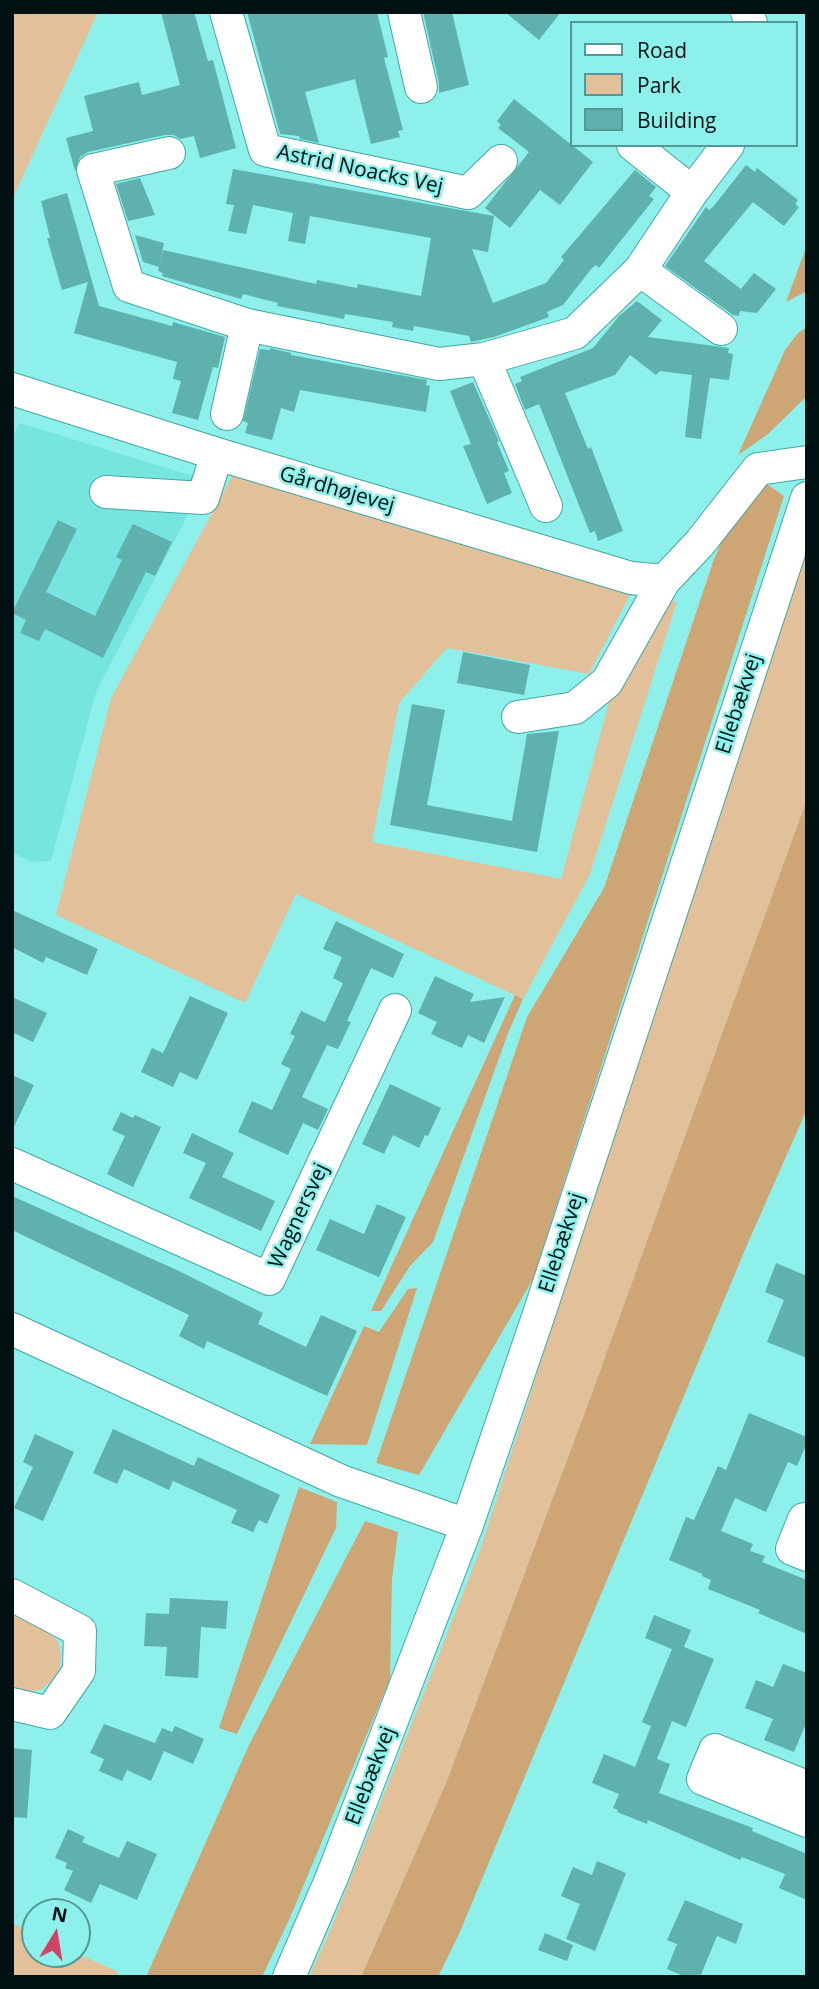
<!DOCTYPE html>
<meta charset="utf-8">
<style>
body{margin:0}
#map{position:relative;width:819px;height:1989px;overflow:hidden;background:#8ef0eb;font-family:"Open Sans",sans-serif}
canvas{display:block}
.frame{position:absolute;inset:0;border:14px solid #011;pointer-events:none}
.legend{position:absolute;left:570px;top:21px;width:228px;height:126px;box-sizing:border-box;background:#8ef0eb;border:2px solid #559794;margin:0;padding:9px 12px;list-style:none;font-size:21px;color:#011}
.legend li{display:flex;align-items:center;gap:14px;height:35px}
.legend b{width:35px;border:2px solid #559794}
.north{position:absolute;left:21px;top:1898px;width:70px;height:70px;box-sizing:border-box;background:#8ef0eb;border:2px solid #559794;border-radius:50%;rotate:11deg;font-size:19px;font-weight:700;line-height:28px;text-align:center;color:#011}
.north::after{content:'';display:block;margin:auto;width:24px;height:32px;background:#d24263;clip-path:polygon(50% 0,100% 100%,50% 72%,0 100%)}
</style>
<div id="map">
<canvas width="819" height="1989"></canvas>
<div class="frame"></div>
<ul class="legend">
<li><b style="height:9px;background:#fff"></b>Road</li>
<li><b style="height:19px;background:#e2c19a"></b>Park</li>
<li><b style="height:19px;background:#5fb1ad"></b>Building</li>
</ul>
<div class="north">N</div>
</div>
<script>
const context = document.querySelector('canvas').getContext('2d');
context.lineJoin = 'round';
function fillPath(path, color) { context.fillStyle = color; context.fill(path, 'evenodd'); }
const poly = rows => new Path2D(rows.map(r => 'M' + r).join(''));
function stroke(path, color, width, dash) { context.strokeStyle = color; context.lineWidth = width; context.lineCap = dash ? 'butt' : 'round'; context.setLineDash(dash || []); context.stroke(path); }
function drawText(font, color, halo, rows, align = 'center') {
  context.font = font + ' "Open Sans",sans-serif'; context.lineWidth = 5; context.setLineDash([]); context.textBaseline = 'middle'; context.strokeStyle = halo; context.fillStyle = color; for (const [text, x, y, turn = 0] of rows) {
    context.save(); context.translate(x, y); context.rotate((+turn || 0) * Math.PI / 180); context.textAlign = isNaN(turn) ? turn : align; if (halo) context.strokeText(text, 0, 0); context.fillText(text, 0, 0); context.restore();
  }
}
const built = poly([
 [20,423,206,480,96,692,51,861,31,862,12,852,12,438]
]);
const green = poly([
 [12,12,98,12,12,200],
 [234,473,633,589,589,674,447,648,399,703,372,842,561,879,612,691,665,599,677,602,590,874,523,999,296,894,245,1003,56,915,111,698],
 [807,537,807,799,587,1407,447,1781,361,1977,309,1977,332,1926,480,1550],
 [12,1612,46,1629,58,1641,61,1655,60,1666,54,1679,42,1689,29,1693,12,1689],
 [12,1923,35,1934,35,1954,77,1953,118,1972,116,1977,12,1977]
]);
const forest = poly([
 [807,245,807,291,786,302],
 [807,327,807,396,768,434,738,455,785,350,798,333],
 [765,483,784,496,533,1279,419,1475,376,1463,527,1017,604,888,714,559,737,507],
 [807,799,807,1109,747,1245,459,1934,438,1977,361,1977,447,1781,587,1407],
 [515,995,523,999,508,1033,433,1242,410,1266,381,1311,371,1311],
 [417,1288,367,1445,310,1444,364,1326,379,1332,408,1289],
 [299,1487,337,1502,336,1528,237,1734,219,1728],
 [365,1521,398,1532,392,1579,390,1679,289,1920,262,1977,146,1977,249,1745]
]);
const building = poly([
 [161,12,194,12,208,61,213,60,236,148,200,158,194,136,180,139,174,135,165,135,88,152,80,157,75,171,66,138,93,131,84,96,139,82,142,95,180,85],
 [247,12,377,12,388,57,384,58,403,130,398,131,400,137,371,144,355,79,305,92,319,143,300,139,299,136,280,134],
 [423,12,452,12,469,85,439,93,439,83],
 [505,12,561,12,539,40],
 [514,99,593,162,560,205,540,190,510,228,485,208,529,152,498,128,501,125,497,121],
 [746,165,755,172,757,168,798,200,795,204,799,207,784,226,753,202,704,261,741,289,754,273,776,289,757,313,740,311,739,316,733,315,665,266,706,207,709,210,713,207],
 [233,169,494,216,488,252,472,249,493,303,546,283,564,260,561,257,635,170,656,187,649,196,654,199,642,214,599,268,596,265,592,268,563,305,547,312,549,317,494,337,471,342,469,336,414,326,413,331,392,327,393,322,345,314,344,319,298,310,277,306,278,303,243,294,241,299,162,276,163,273,158,271,163,250,316,284,317,280,357,288,358,284,421,296,431,238,310,216,305,244,288,241,293,213,253,205,246,234,228,231,234,205,226,204],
 [140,178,155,215,128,221,116,184],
 [67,193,99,306,172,326,173,322,225,337,218,368,213,367,198,420,172,413,181,381,173,379,177,362,74,333,88,282,62,290,47,238,50,238,41,201],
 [135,235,164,243,159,267,143,262],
 [637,301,662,320,648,337,729,348,728,353,733,354,729,380,710,378,701,439,685,437,692,375,660,371,656,375,630,355,615,375,565,393,588,449,591,447,623,531,598,541,595,531,590,533,539,404,525,410,515,384,522,381,520,377,593,348,619,316],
 [270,348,291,353,291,355,427,380,426,385,430,386,426,412,300,390,294,412,281,408,272,440,245,433,248,423,243,421,260,349,270,350],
 [473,382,499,441,497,442,509,471,504,473,512,493,487,504,463,446,471,444,450,391],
 [58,520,77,529,46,592,95,616,122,560,116,557,133,524,172,542,155,576,146,572,103,658,45,629,39,641,20,633,26,620,12,613],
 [463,652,530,665,524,695,457,683],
 [412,704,445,710,427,805,512,821,527,734,559,731,537,852,390,825],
 [12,910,98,949,87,975,46,957,43,963,12,947],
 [336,921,404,954,393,978,371,968,347,1021,351,1022,338,1049,327,1045,302,1097,328,1109,318,1130,303,1123,288,1155,238,1132,252,1101,272,1110,291,1069,281,1064,295,1036,290,1034,301,1011,325,1022,343,983,333,978,342,957,323,949],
 [435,976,474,994,470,1002,505,997,484,1043,468,1035,462,1048,431,1034,437,1022,418,1013],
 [190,996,228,1013,197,1080,180,1072,173,1087,141,1072,152,1048,163,1053],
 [12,997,47,1013,33,1042,12,1032],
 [12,1075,34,1085,12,1131],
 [390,1084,441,1108,428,1136,425,1135,419,1148,393,1135,384,1154,362,1144],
 [121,1112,133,1118,135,1115,161,1127,133,1187,107,1174,125,1136,112,1130],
 [192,1133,234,1153,222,1177,275,1201,261,1231,189,1198,206,1163,183,1153],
 [12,1196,179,1271,263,1313,258,1324,306,1347,321,1315,357,1331,327,1396,207,1341,204,1349,179,1336,189,1315,12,1230],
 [377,1204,406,1217,379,1277,316,1250,330,1219,364,1234],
 [776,1263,807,1276,807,1358,767,1342,784,1300,765,1292],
 [749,1413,807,1437,807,1443,797,1466,788,1462,766,1512,735,1498,721,1531,753,1544,750,1551,765,1556,762,1562,807,1580,807,1634,758,1613,760,1610,708,1589,711,1580,702,1576,702,1574,669,1560,686,1517,694,1520,718,1466,726,1470],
 [113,1429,194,1466,198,1457,280,1495,267,1524,259,1520,253,1532,231,1523,237,1510,173,1481,169,1490,124,1469,117,1484,93,1473],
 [35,1434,74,1452,43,1521,14,1508,33,1467,23,1462],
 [170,1598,228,1601,226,1629,201,1627,198,1678,165,1676,167,1647,144,1646,146,1613,169,1614],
 [654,1615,691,1630,684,1647,714,1659,686,1727,672,1721,657,1759,670,1764,659,1793,753,1828,752,1831,807,1854,807,1900,779,1888,785,1874,742,1857,740,1860,648,1820,647,1824,617,1812,618,1810,613,1808,619,1794,592,1783,604,1754,635,1767,651,1726,642,1722,672,1649,645,1638],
 [783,1664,807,1673,807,1721,794,1752,764,1740,773,1719,745,1708,756,1680,773,1687],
 [104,1724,155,1743,162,1728,172,1732,175,1726,204,1739,193,1764,164,1751,151,1781,127,1770,122,1781,99,1771,104,1759,90,1753],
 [12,1748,32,1750,27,1818,12,1817],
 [68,1829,85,1837,82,1842,119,1858,127,1841,157,1854,137,1900,100,1884,91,1903,64,1890,73,1871,65,1868,67,1863,55,1858],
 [597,1861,626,1873,595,1951,566,1939,580,1904,561,1896,573,1867,592,1875],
 [685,1900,743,1924,736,1944,717,1936,700,1977,686,1977,667,1969,677,1944,667,1940],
 [545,1933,573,1945,567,1961,538,1950]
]);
const minor = poly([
 [226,12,265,150,468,193,501,161],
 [404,12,421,87],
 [747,12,751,23],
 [633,145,692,192,728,145],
 [169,153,93,170,129,286,247,325,439,364,484,359,575,333,640,270,692,192],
 [640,270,721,329],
 [484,359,546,506],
 [12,389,217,454,631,578,664,581,699,544,758,469,807,462],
 [227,414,247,325],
 [106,492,203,498,217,454],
 [518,717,575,708,607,682,664,581],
 [12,1164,269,1279,395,1010],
 [12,1329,341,1481,467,1525],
 [807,1520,804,1519,792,1549,807,1555],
 [12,1595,80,1631,79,1671,50,1713,12,1704],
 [807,1787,715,1750,703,1779,807,1821],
 [289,1977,332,1877,467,1525,540,1311,807,498]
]);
const streetNames = [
 ["Astrid Noacks Vej",360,170,12],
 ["Gårdhøjevej",337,490,16],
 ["Ellebækvej",739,704,-72],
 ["Wagnersvej",299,1216,-65],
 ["Ellebækvej",562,1243,-72],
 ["Ellebækvej",371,1776,-69]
];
fillPath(built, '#77e5df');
fillPath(green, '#e2c19a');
fillPath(forest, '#cea574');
fillPath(building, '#5fb1ad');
stroke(minor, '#41a7a2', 34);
stroke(minor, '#fff', 32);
drawText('21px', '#011', '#8ef0eb', streetNames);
</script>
